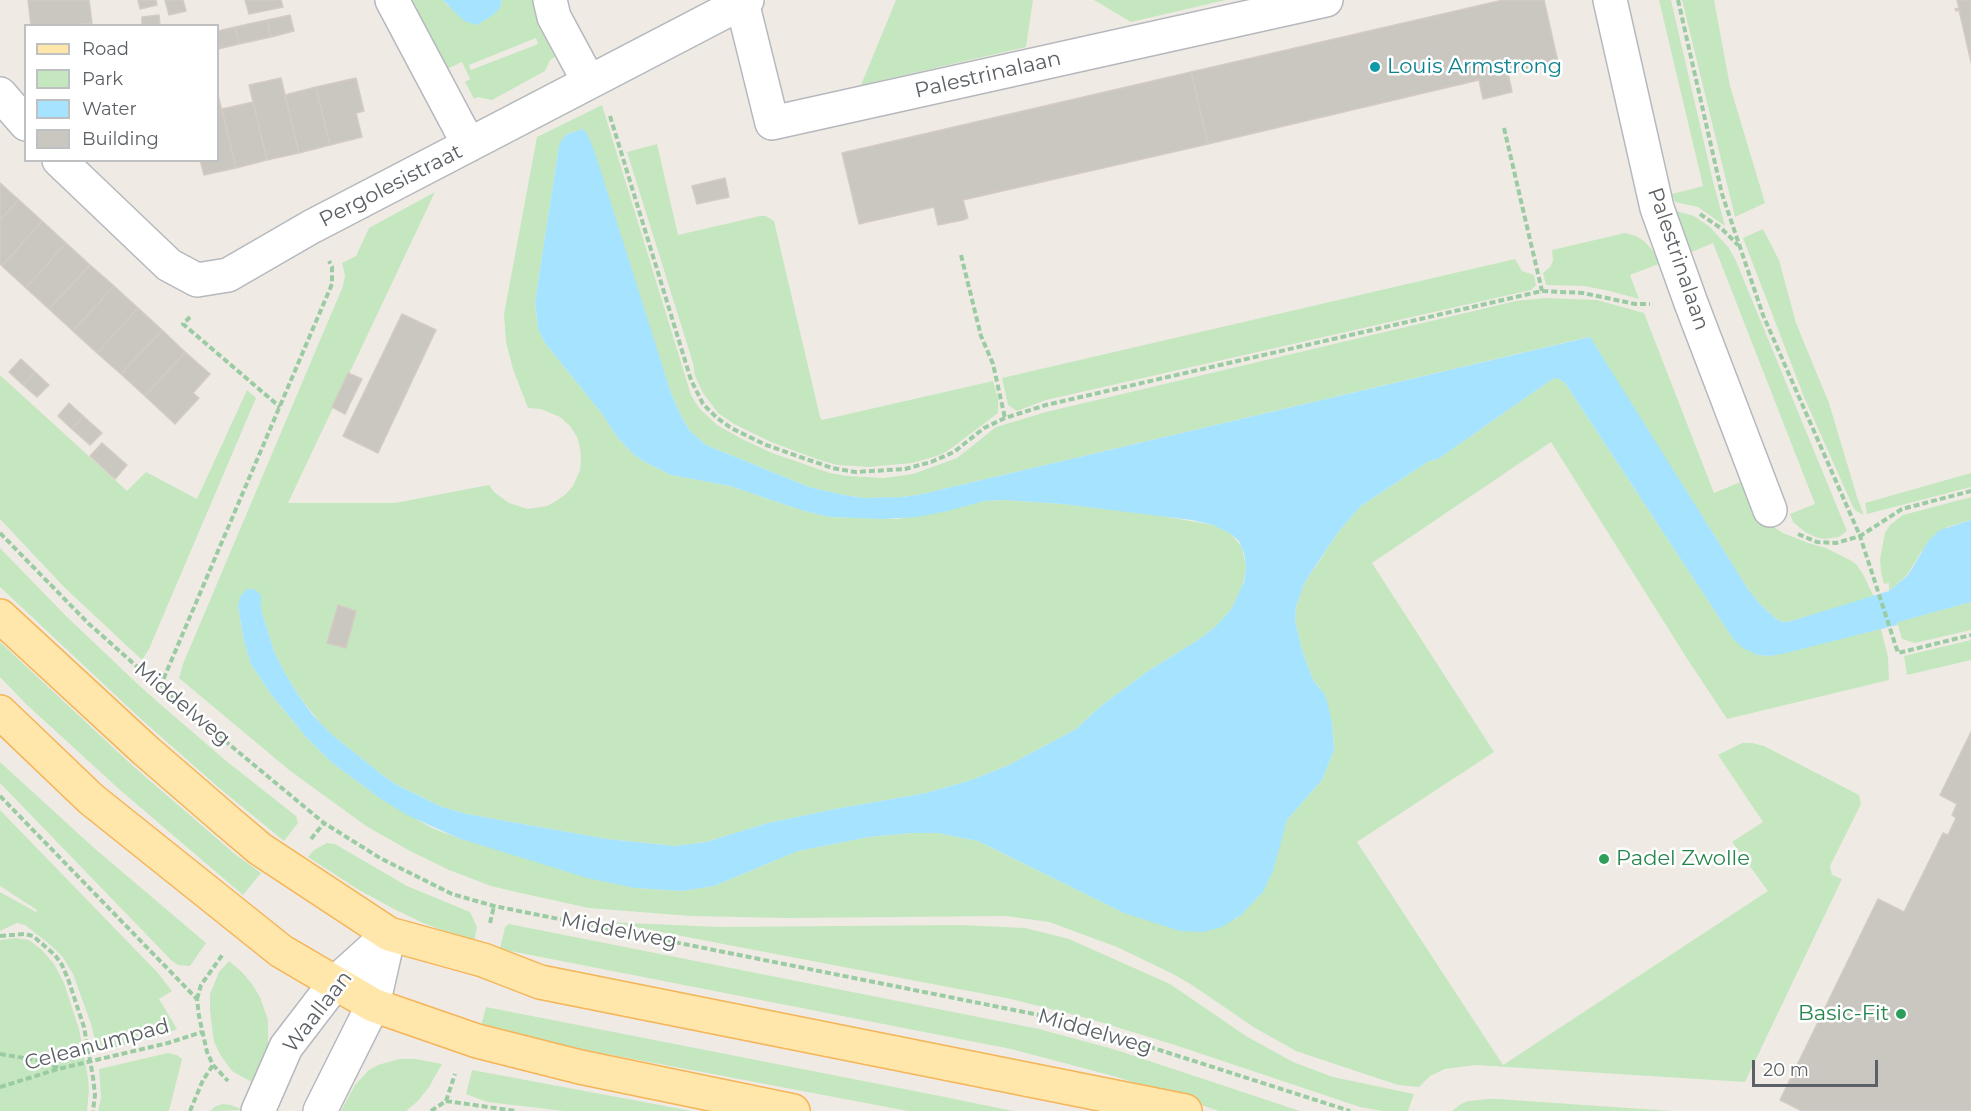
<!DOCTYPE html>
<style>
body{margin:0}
#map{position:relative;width:1971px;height:1111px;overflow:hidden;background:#efebe4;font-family:Montserrat,sans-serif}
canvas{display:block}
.legend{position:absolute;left:24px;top:24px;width:195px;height:138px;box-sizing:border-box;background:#fff;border:2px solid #bec0c1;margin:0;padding:8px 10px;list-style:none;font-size:18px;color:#5c6165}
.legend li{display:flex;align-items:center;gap:12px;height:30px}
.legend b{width:30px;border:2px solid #bec0c1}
.scale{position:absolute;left:1752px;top:1060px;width:126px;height:27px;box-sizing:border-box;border:3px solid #5c6165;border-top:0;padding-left:8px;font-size:18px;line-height:21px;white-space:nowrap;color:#5c6165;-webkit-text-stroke:4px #fff;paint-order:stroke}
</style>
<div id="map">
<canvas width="1971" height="1111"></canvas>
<ul class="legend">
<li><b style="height:8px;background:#ffe6aa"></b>Road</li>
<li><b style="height:16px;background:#c5e7c0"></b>Park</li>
<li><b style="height:16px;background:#a5e3ff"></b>Water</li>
<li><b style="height:16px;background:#cac6c0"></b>Building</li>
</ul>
<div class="scale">20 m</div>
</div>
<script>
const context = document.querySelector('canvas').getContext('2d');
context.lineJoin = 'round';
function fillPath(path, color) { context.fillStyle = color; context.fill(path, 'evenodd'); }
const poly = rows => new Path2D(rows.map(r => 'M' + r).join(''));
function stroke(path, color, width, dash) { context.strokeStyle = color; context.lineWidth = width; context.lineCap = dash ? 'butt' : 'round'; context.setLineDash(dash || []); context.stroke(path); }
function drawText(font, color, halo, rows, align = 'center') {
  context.font = font + ' Montserrat,sans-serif'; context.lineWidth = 5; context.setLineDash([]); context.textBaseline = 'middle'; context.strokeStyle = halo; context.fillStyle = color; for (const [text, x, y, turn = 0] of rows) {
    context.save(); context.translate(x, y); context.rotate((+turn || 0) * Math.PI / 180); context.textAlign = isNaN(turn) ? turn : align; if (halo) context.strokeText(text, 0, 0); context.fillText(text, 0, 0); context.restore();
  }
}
const green = poly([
 [410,0,443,0,448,6,500,8,502,0,534,0,540,29,555,57,550,60,545,71,492,100,478,97,474,99,465,82,470,79,462,62,447,69],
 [536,38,538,44,471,70,469,65],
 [896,0,1033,0,1026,47,861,85],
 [1094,0,1226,0,1131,22],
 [1659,0,1671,0,1713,181,1725,226,1698,207,1675,202,1672,194,1703,186],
 [1682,0,1714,0,1730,86,1765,203,1735,217],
 [602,105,691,395,699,408,717,425,742,439,772,453,830,473,847,476,884,478,913,474,957,458,996,427,1046,412,1516,301,1545,298,1597,300,1644,313,1714,493,1743,481,1760,525,1768,523,1783,533,1808,543,1826,548,1850,560,1856,564,1863,574,1874,597,1791,621,1783,622,1776,619,1759,603,1748,589,1589,337,922,494,903,497,864,498,844,495,809,487,706,445,690,431,681,416,671,393,583,129,567,134,559,146,535,302,538,329,545,343,603,415,617,437,634,455,645,462,671,475,730,486,804,511,830,517,898,519,984,501,1003,500,1063,504,1157,515,1213,525,1231,534,1242,547,1246,567,1242,590,1232,608,1216,626,1201,638,1148,671,1101,706,1076,729,1007,766,968,781,926,793,835,809,768,823,706,842,676,846,607,839,467,814,442,807,399,786,385,777,330,733,321,724,299,696,283,670,274,651,261,609,261,595,238,607,244,641,251,664,270,693,307,738,331,762,381,799,432,828,458,838,635,888,682,891,714,886,798,851,869,837,911,833,937,833,978,841,1124,913,1236,919,1263,892,1287,820,1322,780,1334,750,1332,722,1319,687,1313,680,1302,650,1295,620,1296,607,1304,584,1339,531,1361,506,1429,461,1438,459,1551,380,1557,378,1565,383,1734,640,1757,655,1769,656,1881,629,1888,657,1889,680,1727,719,1686,657,1551,442,1372,563,1494,752,1357,842,1503,1065,1768,891,1732,842,1763,822,1718,755,1742,743,1752,743,1764,746,1859,795,1861,804,1830,866,1832,875,1842,879,1745,1082,1475,1065,1445,1069,1430,1076,1419,1087,1398,1085,1296,1051,1255,1028,1192,985,1173,974,1117,947,1049,922,1006,916,789,918,690,916,589,908,516,892,491,886,449,870,410,851,366,826,289,770,179,678,183,664,343,286,345,275,342,263,356,256,369,228,435,192,288,503,395,503,489,485,494,492,509,503,528,509,547,506,556,501,566,494,573,486,580,470,581,459,580,448,577,437,570,426,560,417,541,409,528,408,513,369,506,342,504,314,537,137],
 [657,144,678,235,760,216,766,216,774,221,820,417,822,420,993,381,998,398,998,413,949,450,940,455,912,463,869,467,838,465,822,461,771,442,734,424,718,413,703,393,695,376,693,363,627,152],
 [1676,211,1694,216,1710,227,1729,248,1736,261,1847,531,1839,537,1825,539,1818,538,1805,532,1793,522,1790,514,1815,504,1713,243,1687,254],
 [1763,229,1779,260,1796,323,1829,403,1858,500,1864,515,1856,511,1853,507,1804,397,1743,238],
 [1625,233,1636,236,1644,241,1653,251,1659,264,1630,275,1639,299,1610,291,1584,286,1546,285,1543,273,1550,267,1553,261,1552,250],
 [1515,259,1522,271,1534,275,1536,285,1531,290,1046,400,1017,411,1008,405,1002,378],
 [0,375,127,491,146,472,197,499,247,390,256,398,149,649,142,660,64,587,0,519],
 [1971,473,1971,487,1867,514,1865,503],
 [1971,497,1971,520,1947,527,1921,552,1907,575,1889,591,1889,583,1884,584,1881,572,1880,559,1885,533,1890,525,1903,515],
 [0,548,66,616,144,690,225,760,296,816,298,823,284,841,218,787,142,720,0,587],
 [1971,602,1971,630,1915,643,1902,639,1897,622],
 [1971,640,1971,660,1907,675,1904,656],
 [0,642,133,766,236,855,261,873,243,895,120,790,26,704,0,677],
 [0,762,93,847,206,943,190,966,178,965,171,960,0,783],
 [0,810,158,973,172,991,159,999,177,1029,175,1030,160,1036,98,1052,91,1024,73,974,62,956,48,943,25,925,17,923,0,931,0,892,36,912,37,910,0,886],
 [327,843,335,844,407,886,470,912,477,927,474,942,423,923,396,910,359,890,308,857,314,850],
 [608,922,719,927,962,925,1025,928,1069,939,1170,984,1246,1036,1293,1062,1333,1077,1414,1094,1408,1111,1382,1111,1360,1107,1175,1045,1090,1019,1011,999],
 [509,924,1039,1029,1113,1049,1300,1111,1219,1111,1117,1077,1011,1049,500,949,505,927],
 [15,938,29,940,42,950,54,964,64,983,79,1029,88,1078,89,1090,87,1111,0,1111,0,940],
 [229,961,242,972,252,984,260,997,268,1020,268,1048,255,1084,232,1071,221,1056,214,1042,210,1011,210,994,219,972],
 [486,1007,935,1095,1013,1111,908,1111,480,1030],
 [168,1053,177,1055,182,1059,169,1111,98,1111,101,1097,99,1069],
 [399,1059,416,1059,442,1064,429,1087,418,1101,406,1111,341,1111,355,1085,369,1070,378,1065],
 [472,1070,692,1111,564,1111,487,1102,466,1094],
 [1489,1099,1498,1099,1672,1111,1452,1111,1461,1104,1468,1101],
 [223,1104,231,1105,243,1110,210,1111,216,1106]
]);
const water = poly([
 [443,0,502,0,500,8,493,15,477,25,464,21],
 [583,129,588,135,596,156,671,393,681,416,690,431,706,445,809,487,844,495,864,498,903,497,922,494,1590,337,1748,589,1759,603,1776,619,1783,622,1791,621,1889,591,1908,575,1929,540,1940,530,1971,520,1971,602,1898,622,1897,625,1782,654,1769,656,1757,655,1743,648,1734,640,1565,383,1557,378,1551,380,1438,459,1429,461,1361,506,1339,531,1314,568,1304,584,1296,607,1295,620,1302,650,1313,680,1325,695,1328,705,1332,722,1334,750,1322,780,1287,820,1273,871,1263,892,1241,915,1222,927,1203,932,1180,931,1124,913,978,841,937,833,911,833,869,837,798,851,714,886,682,891,635,888,587,878,458,838,407,815,381,799,331,762,307,738,270,693,251,664,244,641,238,607,240,597,244,592,248,589,254,589,261,595,261,609,274,651,283,670,299,696,312,714,330,733,385,777,399,786,442,807,467,814,607,839,676,846,706,842,768,823,835,809,926,793,968,781,1007,766,1076,729,1101,706,1148,671,1201,638,1216,626,1232,608,1244,582,1246,567,1244,553,1239,541,1231,534,1213,525,1192,520,1063,504,1003,500,984,501,948,511,917,517,882,519,830,517,804,511,730,486,671,475,645,462,634,455,617,437,603,415,545,343,538,329,535,302,559,146,561,141,567,134]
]);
const building = poly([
 [28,0,89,0,92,23,66,26,31,26,28,0],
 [138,0,156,0,157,5,140,9,138,0],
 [165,0,183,0,186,11,169,15,165,0],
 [245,0,281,0,283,7,249,14,245,0],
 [1503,0,1544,0,1558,62,1508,73,1512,92,1483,99,1479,80,1208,144,1191,72,1503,0],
 [1957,0,1971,0,1971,62,1959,10,1956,11,1955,9,1959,8,1957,0],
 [159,15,160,26,142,26,142,17,159,15],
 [290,15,294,31,271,37,267,20,290,15],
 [267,20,271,37,239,44,235,27,267,20],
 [92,23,92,26,66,26,92,23],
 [235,27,239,44,218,49,218,31,235,27],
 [1191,72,1208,144,963,200,968,218,963,220,938,225,934,207,859,224,842,153,1191,72],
 [281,78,299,153,267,160,249,85,281,78],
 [356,78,364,111,356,113,362,137,330,145,316,87,356,78],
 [316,87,330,145,299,153,285,95,316,87],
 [218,95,236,168,204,175,200,160,218,160,218,95],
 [253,102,267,160,236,168,222,109,253,102],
 [725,178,729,197,697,204,692,186,725,178],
 [0,183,19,200,0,220,0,183],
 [19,200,42,221,2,266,0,264,0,220,19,200],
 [42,221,66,243,26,288,2,266,42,221],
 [66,243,90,265,49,309,26,288,66,243],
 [90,265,114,286,73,331,49,309,90,265],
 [114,286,138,308,97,353,73,331,114,286],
 [138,308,162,330,121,374,97,353,138,308],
 [402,314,436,330,378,453,343,436,402,314],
 [162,330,185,352,145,396,121,374,162,330],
 [185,352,210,374,193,393,199,398,175,424,145,396,185,352],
 [21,359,35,372,23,385,9,372,21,359],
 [35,372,49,385,37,397,23,385,35,372],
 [348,373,362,379,345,414,332,407,348,373],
 [69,403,83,416,72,429,58,416,69,403],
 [83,416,102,433,90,445,72,429,83,416],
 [102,443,127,465,115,479,90,456,102,443],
 [338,605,356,611,346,648,327,643,338,605],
 [1971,732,1971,1111,1802,1111,1780,1100,1878,899,1904,912,1943,833,1948,835,1956,818,1952,815,1957,804,1940,795,1971,732]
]);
const path = poly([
 [1678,0,1722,194,1763,315,1860,536,1902,509,1971,491],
 [610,116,691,380,703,404,716,417,731,428,766,445,832,468,855,472,905,469,931,462,954,452,984,428,1005,418,1046,405,1542,291,1583,293,1635,304,1650,304],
 [1504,128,1542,291],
 [1700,214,1722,229,1738,245],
 [961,255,981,336,993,364,1005,418],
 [190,317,183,324,280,407],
 [0,533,89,624,160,687,324,823,380,858,452,894,494,906,1069,1021,1350,1111],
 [1798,534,1817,542,1836,543,1860,536,1898,653,1971,635],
 [160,687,332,284,332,267,329,261],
 [0,796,197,999,199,1016,207,1052,213,1065,228,1081],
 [311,839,324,823],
 [490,923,494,906],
 [0,936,25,934,33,936,55,955,62,965,68,979,84,1027,93,1077,95,1095,93,1111],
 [197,999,201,985,223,954],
 [0,1054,43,1061,58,1068],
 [0,1087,58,1069,168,1043,202,1032],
 [446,1101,516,1111],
 [190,1111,203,1080,213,1065],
 [431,1111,446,1101,455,1074]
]);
const minor = poly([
 [392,0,469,145],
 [550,0,554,17,589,82],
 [1610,0,1657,208,1691,303,1770,510],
 [742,2,772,123,1326,0],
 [0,94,26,124],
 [59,160,169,265,197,280,228,275,311,227,747,0],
 [258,1111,286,1047,335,983,389,934],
 [320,1111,373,1005,389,934]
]);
const major = poly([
 [0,616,145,750,227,821,260,849,389,934,483,960,540,982,1185,1111],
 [0,712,91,799,281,951,373,1005,477,1041,580,1067,793,1111]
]);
const markers = [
 [1375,67,6,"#0f9aa8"],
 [1604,859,6,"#2e9e5b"],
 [1901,1014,6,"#2e9e5b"]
];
const cultureNames = [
 ["Louis Armstrong",1387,67]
];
const streetNames = [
 ["Palestrinalaan",988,75,-13],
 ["Pergolesistraat",391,186,-27],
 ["Palestrinalaan",1678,259,71],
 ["Middelweg",182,704,40],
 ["Middelweg",619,931,11],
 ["Waallaan",318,1012,-52],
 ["Middelweg",1095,1032,16],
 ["Celeanumpad",97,1045,-15]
];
const leisureNames = [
 ["Padel Zwolle",1616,859],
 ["Basic-Fit",1889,1014,"right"]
];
fillPath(green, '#c5e7c0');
fillPath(water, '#a5e3ff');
fillPath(building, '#cac6c0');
stroke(building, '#d4ccc2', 1.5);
stroke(minor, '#b5b8bc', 36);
stroke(major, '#f5b457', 36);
stroke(path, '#9acba2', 4, [6, 3]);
stroke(minor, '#fff', 33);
stroke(major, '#ffe6aa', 33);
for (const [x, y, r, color] of markers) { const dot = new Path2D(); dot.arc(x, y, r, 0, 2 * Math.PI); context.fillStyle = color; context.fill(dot); stroke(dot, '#fff', 2); }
drawText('21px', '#0d838f', '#fff', cultureNames, 'left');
drawText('21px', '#5c6165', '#fff', streetNames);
drawText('21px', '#27864d', '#fff', leisureNames, 'left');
</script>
